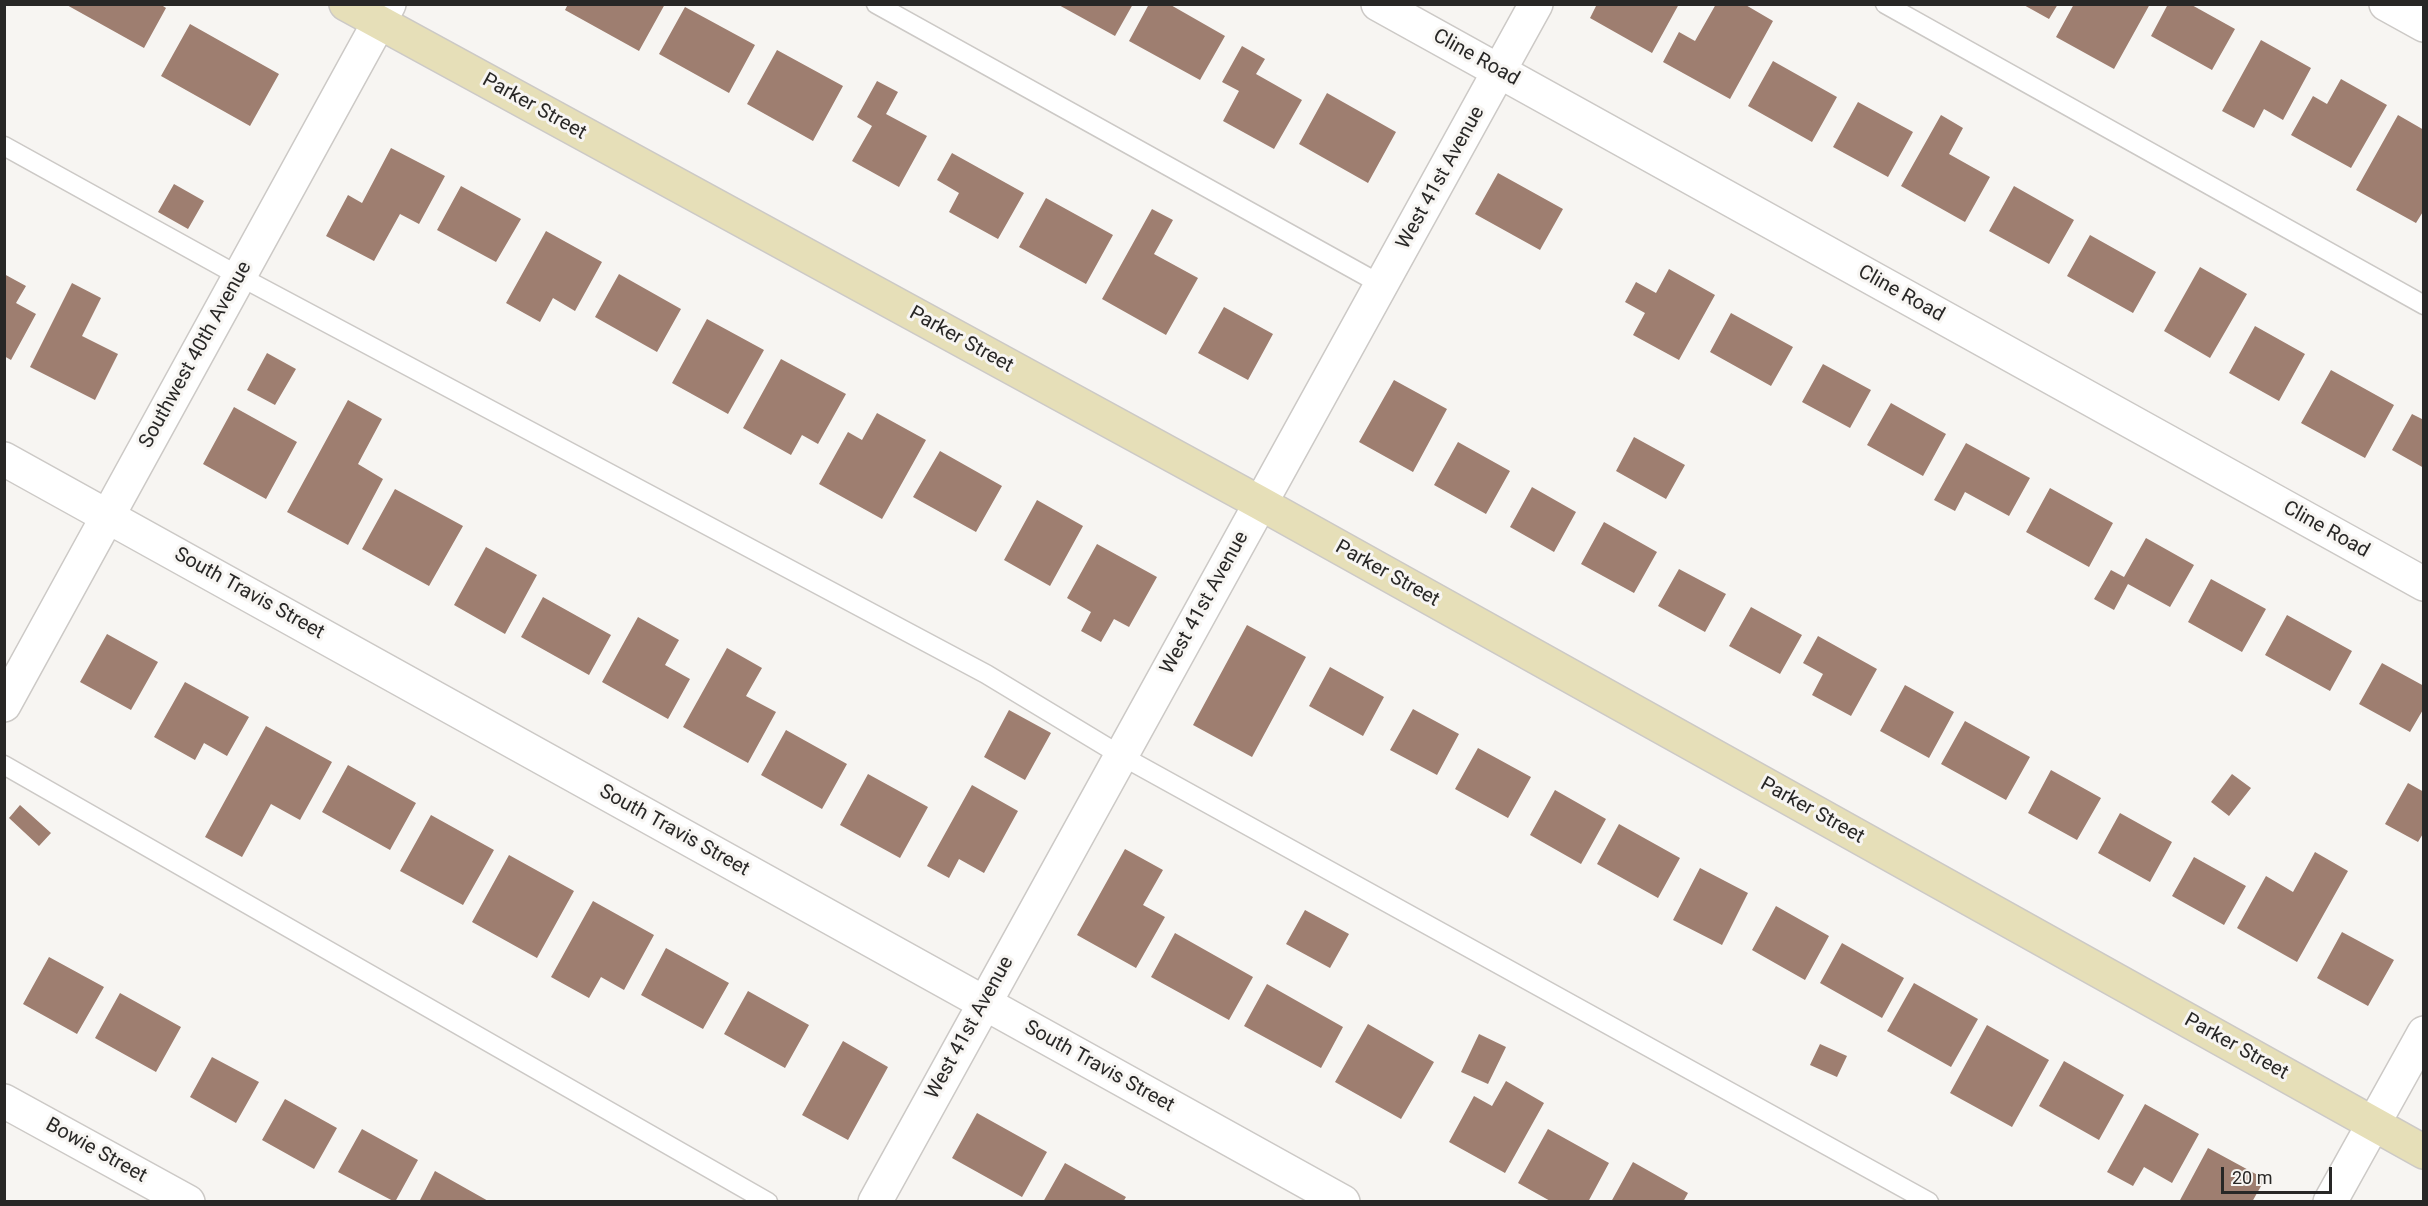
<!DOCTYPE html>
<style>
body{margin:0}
#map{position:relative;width:2428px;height:1206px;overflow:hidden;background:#f7f5f2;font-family:Roboto,sans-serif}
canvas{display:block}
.frame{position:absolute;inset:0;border:6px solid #282726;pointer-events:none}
.scale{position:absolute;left:2221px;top:1167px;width:111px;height:27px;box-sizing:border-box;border:3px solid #282726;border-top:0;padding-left:8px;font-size:18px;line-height:21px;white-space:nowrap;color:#282726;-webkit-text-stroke:4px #f7f5f2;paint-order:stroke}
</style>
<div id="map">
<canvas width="2428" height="1206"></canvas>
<div class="frame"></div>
<div class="scale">20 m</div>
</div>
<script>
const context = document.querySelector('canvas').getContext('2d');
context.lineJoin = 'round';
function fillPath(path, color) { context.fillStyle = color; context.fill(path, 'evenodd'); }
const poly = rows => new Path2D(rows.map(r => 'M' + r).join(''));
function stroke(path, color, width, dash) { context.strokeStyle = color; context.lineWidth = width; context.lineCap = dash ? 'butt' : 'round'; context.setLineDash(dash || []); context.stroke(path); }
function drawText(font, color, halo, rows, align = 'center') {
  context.font = font + ' Roboto,sans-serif'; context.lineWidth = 6; context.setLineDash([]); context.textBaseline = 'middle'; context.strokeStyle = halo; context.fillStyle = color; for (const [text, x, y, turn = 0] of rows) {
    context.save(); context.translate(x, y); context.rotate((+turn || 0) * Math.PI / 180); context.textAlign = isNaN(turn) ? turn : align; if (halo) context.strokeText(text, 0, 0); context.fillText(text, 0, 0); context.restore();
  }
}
const building = poly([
 [65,4,160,4,166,8,144,48],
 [568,4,665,4,639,51,565,10],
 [1057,4,1133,4,1115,36],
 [1149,4,1169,4,1225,36,1200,80,1129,41],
 [1597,4,1679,4,1652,53,1590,18],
 [1716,4,1744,4,1773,21,1730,99,1663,62,1679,32,1695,41],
 [2022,4,2058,4,2049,19],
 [2074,4,2150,4,2114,69,2056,37],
 [2168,4,2190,4,2235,29,2212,70,2151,36],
 [685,7,755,45,729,93,659,54],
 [190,24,279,74,250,126,161,76],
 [2261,40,2311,68,2283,120,2264,109,2254,128,2222,111],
 [1242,46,1265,59,1256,74,1302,100,1274,149,1223,121,1239,91,1222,82],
 [777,50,843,86,813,141,747,104],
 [1773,61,1837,97,1812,142,1748,106],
 [2341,79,2387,105,2351,168,2291,135,2313,96,2327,104],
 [877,81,898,92,886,114,927,136,899,187,852,161,872,126,857,117],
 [1327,93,1396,132,1368,183,1299,144],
 [1858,102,1913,132,1888,177,1833,147],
 [1941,115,1963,128,1949,154,1990,177,1965,222,1901,186],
 [2398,115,2424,130,2424,210,2416,223,2356,190],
 [391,148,445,176,419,224,400,214,374,261,326,236,348,195,362,203],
 [952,153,1024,193,998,239,949,212,959,193,937,180],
 [1498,173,1563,209,1540,250,1475,214],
 [174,184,204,201,188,229,158,212],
 [461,186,521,219,496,262,437,230],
 [2014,186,2074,220,2049,264,1989,231],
 [1046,198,1113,235,1086,284,1019,247],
 [1152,209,1173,220,1154,254,1198,278,1166,335,1102,299],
 [546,231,602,262,575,311,553,298,540,322,506,303],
 [2090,235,2156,272,2133,313,2067,276],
 [2200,267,2247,294,2210,358,2164,331],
 [1669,269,1715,295,1679,360,1633,335,1645,313,1625,302,1636,282,1656,293],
 [4,274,26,286,16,303,36,314,11,360,4,356],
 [619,274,681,309,657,352,595,317],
 [72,283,101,298,82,336,118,354,95,400,30,367],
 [1224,307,1273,334,1248,380,1198,353],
 [1731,313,1793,347,1771,386,1710,352],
 [707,319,764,350,728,414,672,383],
 [2255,326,2305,354,2279,401,2229,373],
 [267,353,296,369,275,405,247,390],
 [781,359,846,394,818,444,802,435,791,455,743,428],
 [1823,364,1871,390,1850,428,1802,402],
 [2331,370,2394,405,2365,458,2301,423],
 [1394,380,1447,409,1413,472,1359,442],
 [348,400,382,419,358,464,383,479,348,545,287,512],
 [1891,403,1946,434,1923,476,1867,445],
 [234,407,297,442,266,499,203,464],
 [877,413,926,440,882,519,819,484,848,432,862,440],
 [2412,414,2424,420,2424,468,2392,450],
 [1634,437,1685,465,1666,499,1616,471],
 [1458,442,1510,471,1486,514,1434,485],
 [1966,443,2030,478,2009,516,1965,492,1955,511,1934,500],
 [940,451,1002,486,976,532,913,497],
 [1532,487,1576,512,1554,552,1510,527],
 [2050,488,2113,523,2089,567,2026,532],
 [395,489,463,526,429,586,362,549],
 [1037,500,1083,526,1050,586,1004,560],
 [1604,522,1657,552,1634,593,1581,564],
 [2146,538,2194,565,2170,607,2128,584,2114,610,2094,599,2111,570,2124,577],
 [1097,544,1157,577,1129,627,1114,619,1101,642,1081,631,1091,612,1067,598],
 [486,547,537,575,505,634,454,605],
 [1679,569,1726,594,1705,632,1658,606],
 [2211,579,2266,609,2242,652,2188,622],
 [543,597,611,635,589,675,521,637],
 [1751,607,1802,635,1780,674,1729,646],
 [2287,615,2352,651,2330,691,2265,655],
 [638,617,679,640,665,665,690,679,668,719,602,682],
 [1247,625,1306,657,1252,757,1193,725],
 [107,634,158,662,131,710,80,682],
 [1818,636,1877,669,1851,716,1812,695,1823,674,1803,663],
 [727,648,762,668,746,696,776,712,748,763,683,727],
 [2382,663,2424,686,2424,708,2410,732,2359,704],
 [1330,667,1384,697,1363,736,1309,706],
 [185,682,249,717,227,756,204,743,195,760,154,737],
 [1905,685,1954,712,1929,758,1880,731],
 [1413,709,1459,734,1437,775,1390,750],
 [1009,710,1051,733,1025,780,984,757],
 [1965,721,2030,757,2006,800,1941,764],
 [266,726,332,762,300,820,271,804,242,857,205,837],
 [786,730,847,764,822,809,761,775],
 [1478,748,1531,777,1508,818,1455,789],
 [348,765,416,803,390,850,322,812],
 [2051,770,2101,798,2077,840,2028,813],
 [868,774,928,807,900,858,840,825],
 [2232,774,2251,788,2229,816,2211,802],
 [2408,783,2424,792,2424,832,2418,842,2385,824],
 [972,785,1018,811,984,873,959,859,949,878,927,866],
 [1555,790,1606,819,1581,864,1530,835],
 [20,805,51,833,39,846,9,818],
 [2120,813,2172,842,2150,882,2098,853],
 [431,815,494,850,463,905,400,871],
 [1619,824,1680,858,1658,898,1597,864],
 [1125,849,1163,870,1143,905,1165,917,1136,968,1077,935],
 [2315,852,2348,871,2297,962,2237,928,2266,876,2293,892],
 [509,855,574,891,537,958,472,922],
 [2194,857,2246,886,2224,925,2172,896],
 [1700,868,1748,893,1722,945,1673,920],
 [593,901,654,935,624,990,601,977,589,998,551,977],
 [1776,906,1829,936,1805,980,1752,950],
 [1305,910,1349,934,1330,968,1286,944],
 [2342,932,2394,960,2368,1006,2317,978],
 [1175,933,1253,977,1229,1020,1151,977],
 [1842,943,1904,978,1882,1018,1820,983],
 [666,948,729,983,703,1029,641,995],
 [49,957,104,987,77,1034,23,1004],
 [1914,983,1978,1019,1951,1067,1887,1031],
 [1267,984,1343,1027,1321,1068,1244,1026],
 [748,991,809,1025,785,1068,724,1034],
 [120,993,181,1027,156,1072,95,1038],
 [1368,1024,1434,1062,1401,1119,1335,1082],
 [1987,1025,2049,1060,2012,1127,1950,1093],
 [1479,1034,1506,1047,1488,1084,1461,1072],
 [843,1041,888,1067,848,1140,802,1115],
 [1820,1044,1847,1056,1837,1077,1810,1065],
 [212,1057,259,1082,236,1123,190,1097],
 [2064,1061,2124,1095,2099,1140,2039,1106],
 [1506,1081,1544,1103,1505,1173,1449,1142,1474,1096,1492,1106],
 [285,1099,337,1128,314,1169,262,1140],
 [2145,1104,2199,1134,2172,1183,2144,1167,2133,1186,2107,1172],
 [977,1113,1047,1152,1022,1197,952,1158],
 [362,1129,418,1160,395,1202,338,1172],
 [1548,1129,1609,1163,1588,1202,1552,1202,1518,1183],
 [2208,1148,2265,1179,2252,1202,2179,1202],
 [1633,1162,1688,1193,1683,1202,1611,1202],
 [1065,1163,1126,1197,1123,1202,1043,1202],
 [435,1171,490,1202,419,1202]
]);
const service = poly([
 [876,4,1382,285],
 [1885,4,2424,305],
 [4,146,239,276,986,674,1120,755,1929,1202],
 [4,765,768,1202]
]);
const minor = poly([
 [1378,4,2424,584],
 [2386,4,2424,25],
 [4,459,1343,1202],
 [4,705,389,4],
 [875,1202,1536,4]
]);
const tertiary = poly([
 [4,1101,188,1202],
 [2330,1202,2424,1033]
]);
const secondary = poly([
 [346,4,1260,503,2424,1152]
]);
const streetNames = [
 ["Cline Road",1476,58,29],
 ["Parker Street",534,107,29],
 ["West 41st Avenue",1441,178,-61],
 ["Cline Road",1901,294,29],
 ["Parker Street",961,340,29],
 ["Southwest 40th Avenue",196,355,-61],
 ["Cline Road",2326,530,29],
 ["Parker Street",1387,574,29],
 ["South Travis Street",249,594,29],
 ["West 41st Avenue",1205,603,-61],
 ["Parker Street",1812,811,29],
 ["South Travis Street",674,831,29],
 ["West 41st Avenue",970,1028,-61],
 ["Parker Street",2236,1047,29],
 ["South Travis Street",1099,1067,29],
 ["Bowie Street",96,1151,29]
];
fillPath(building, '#9e7e70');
stroke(service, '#ccc9c6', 21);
stroke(minor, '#ccc9c6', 36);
stroke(tertiary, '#ccc9c6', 36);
stroke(secondary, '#ccc9c6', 36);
stroke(service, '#fff', 18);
stroke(minor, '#fff', 33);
stroke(tertiary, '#fff', 33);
stroke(secondary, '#e6dfb8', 33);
drawText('20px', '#282726', '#f7f5f2', streetNames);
</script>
